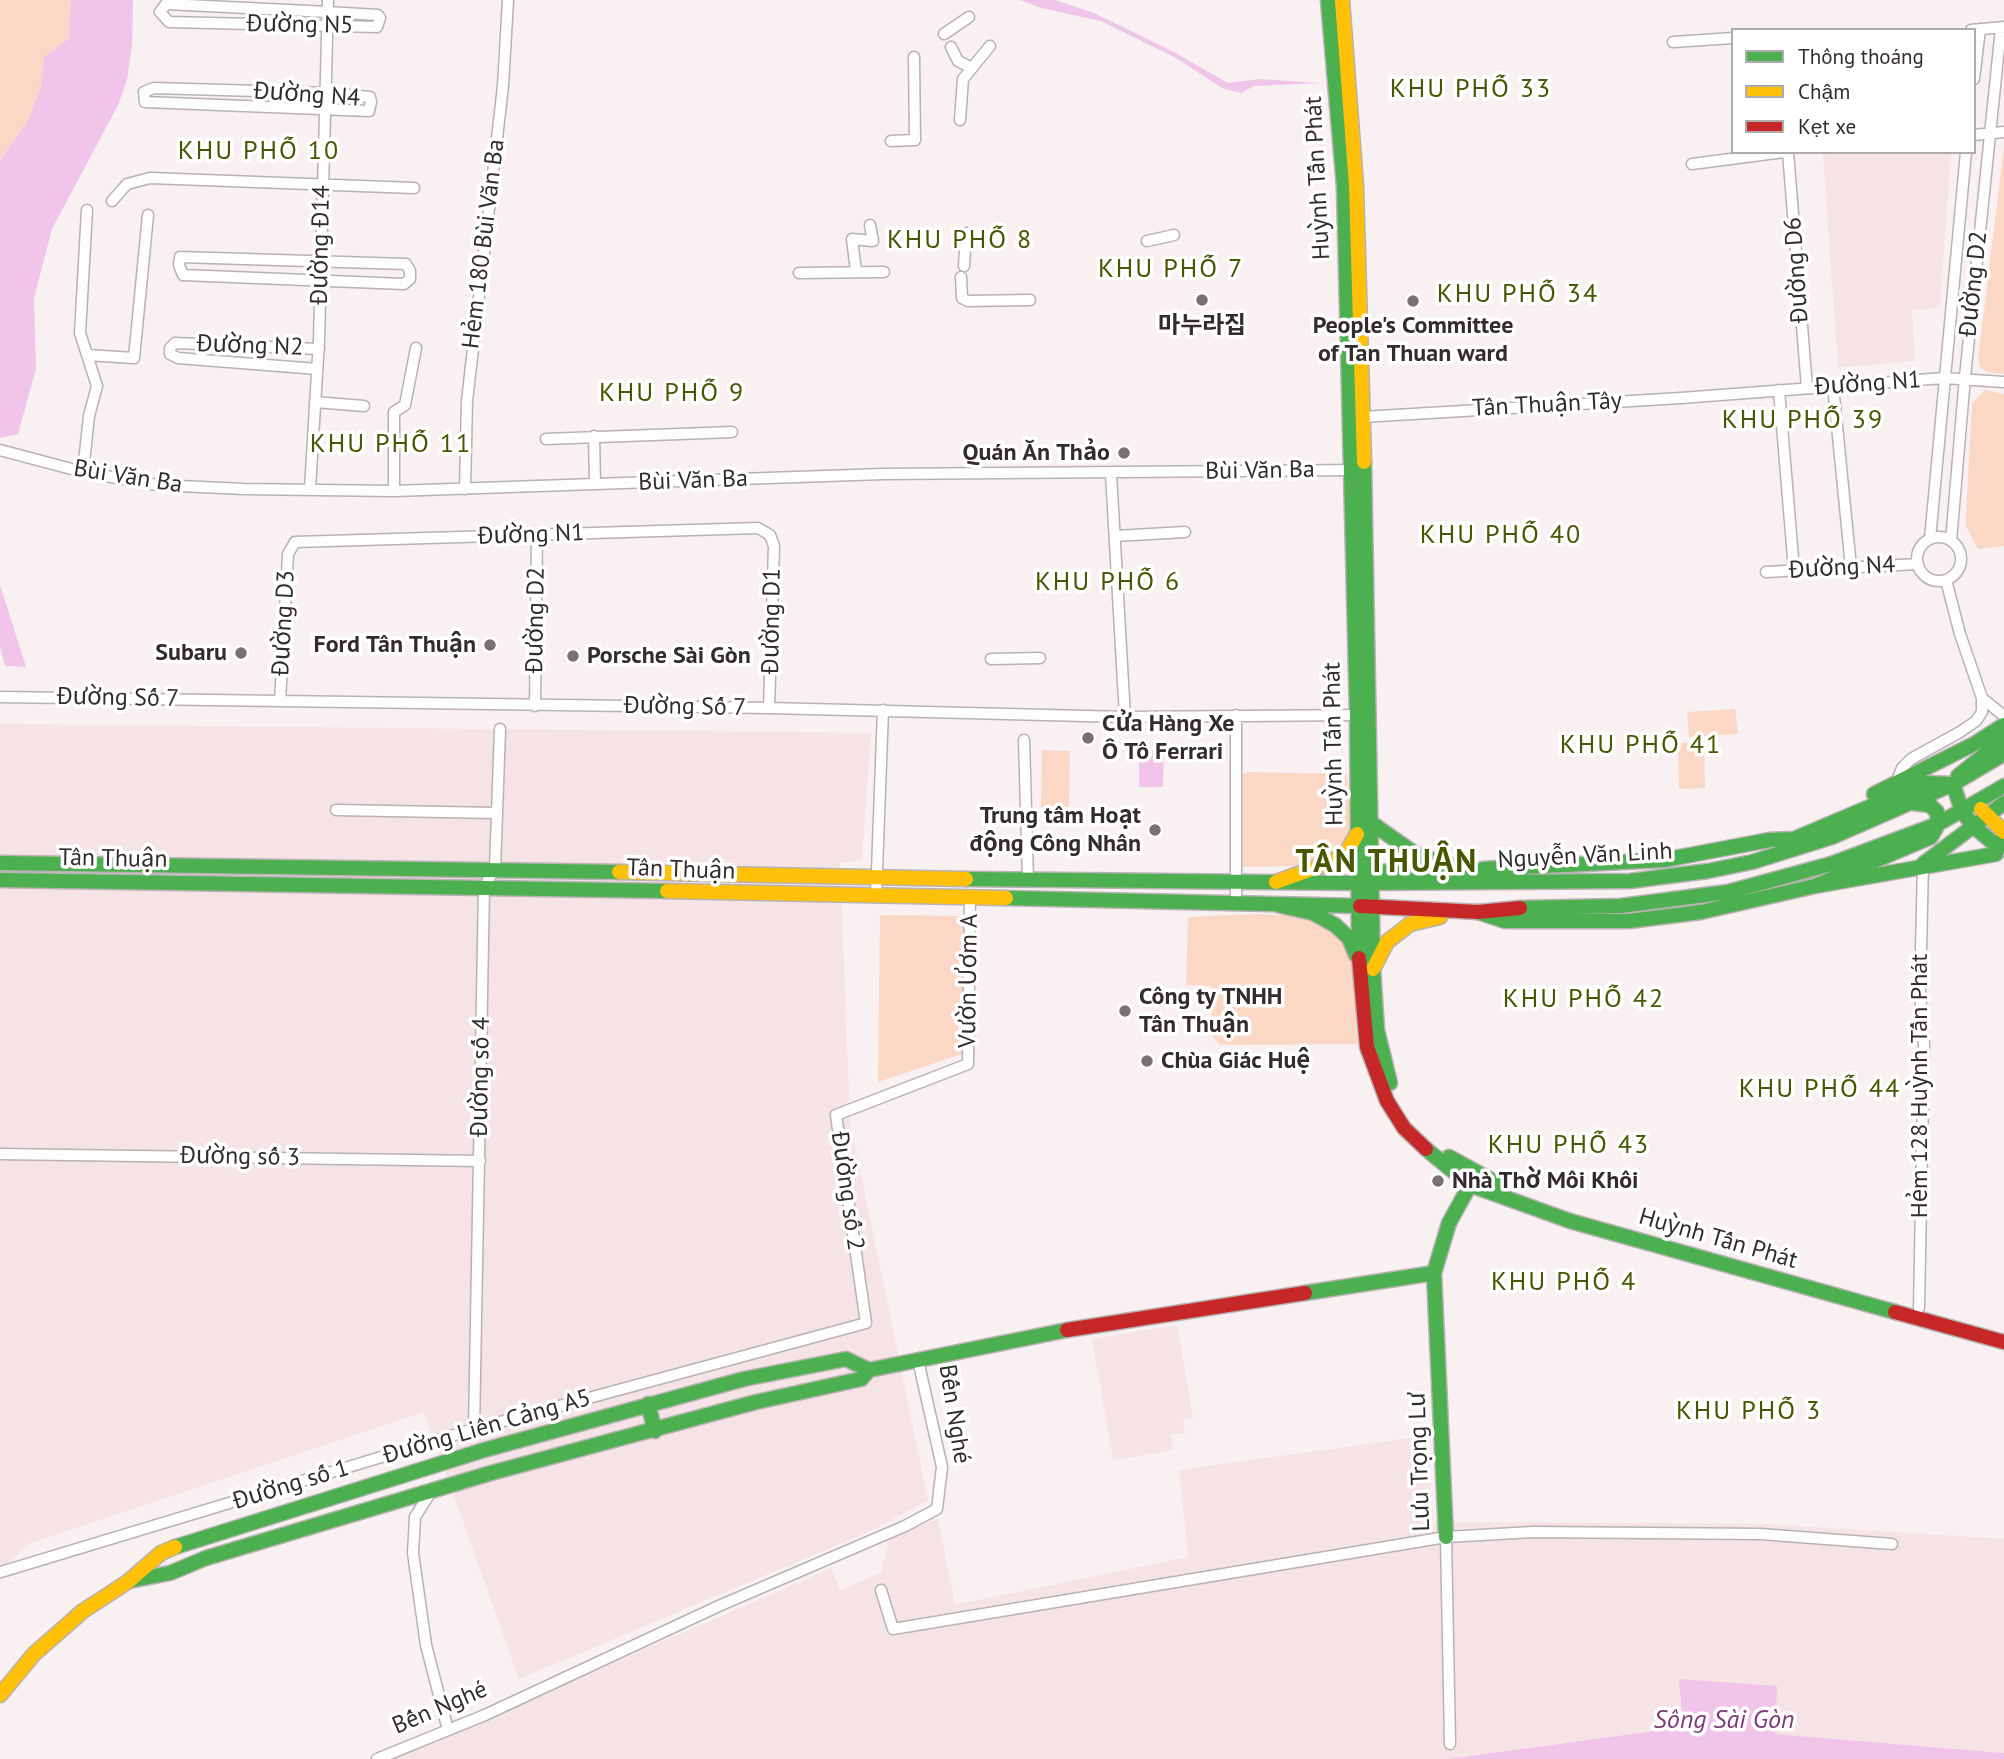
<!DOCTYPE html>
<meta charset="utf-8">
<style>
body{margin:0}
#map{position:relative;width:2004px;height:1759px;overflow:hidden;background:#f8f0f1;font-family:"PT Sans",sans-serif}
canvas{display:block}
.legend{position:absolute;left:1731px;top:28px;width:245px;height:126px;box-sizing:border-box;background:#fff;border:2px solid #adabab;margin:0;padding:9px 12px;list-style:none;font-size:21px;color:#332c2c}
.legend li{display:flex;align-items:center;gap:14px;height:35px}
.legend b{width:35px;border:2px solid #adabab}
</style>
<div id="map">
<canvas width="2004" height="1759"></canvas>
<ul class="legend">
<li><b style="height:9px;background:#4caf50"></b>Thông thoáng</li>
<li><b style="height:9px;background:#ffc107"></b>Chậm</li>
<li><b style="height:9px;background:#c62828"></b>Kẹt xe</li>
</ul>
</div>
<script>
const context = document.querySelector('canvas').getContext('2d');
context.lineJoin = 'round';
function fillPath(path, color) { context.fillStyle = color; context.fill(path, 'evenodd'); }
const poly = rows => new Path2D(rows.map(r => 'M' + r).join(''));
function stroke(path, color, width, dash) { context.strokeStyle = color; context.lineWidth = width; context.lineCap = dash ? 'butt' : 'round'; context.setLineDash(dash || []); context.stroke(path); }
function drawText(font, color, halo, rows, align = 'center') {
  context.font = font + ' "PT Sans","Noto Sans KR",sans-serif'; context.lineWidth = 7; context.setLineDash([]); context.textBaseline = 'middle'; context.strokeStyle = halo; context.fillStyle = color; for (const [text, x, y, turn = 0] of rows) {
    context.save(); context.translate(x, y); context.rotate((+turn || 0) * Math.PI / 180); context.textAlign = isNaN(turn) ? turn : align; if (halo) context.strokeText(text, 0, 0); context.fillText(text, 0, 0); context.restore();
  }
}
const built = poly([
 [1848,152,1951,152,1940,307,1912,310,1915,361,1838,367,1823,155],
 [0,724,871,733,862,859,840,863,850,1121,928,1500,873,1530,519,1679,424,1412,27,1544,0,1572],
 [1177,1325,1193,1417,1183,1419,1185,1433,1170,1435,1173,1450,1113,1460,1092,1339],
 [1426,1436,1434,1522,1764,1524,2004,1539,2004,1753,1774,1734,1679,1679,1683,1727,1448,1759,391,1759,832,1568,840,1591,881,1572,890,1537,938,1519,955,1605,1188,1557,1179,1470]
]);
const green = poly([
 [0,0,71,0,71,10,69,38,44,57,41,85,28,121,0,160],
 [2004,147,2004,374,1987,372,1981,368,1978,360],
 [1985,390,2004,394,2004,546,1978,549,1966,526,1966,516,1972,403],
 [1735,709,1738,734,1689,737,1687,712],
 [1704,742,1705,788,1679,789,1678,743],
 [1042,750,1070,751,1069,807,1041,807],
 [1248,772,1347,774,1352,836,1347,847,1308,866,1240,867,1239,775],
 [1259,914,1300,916,1323,923,1341,935,1354,964,1357,1044,1220,1045,1212,1036,1211,986,1186,985,1188,917],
 [880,915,965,916,962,1054,878,1082]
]);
const water = poly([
 [71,0,133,0,132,45,127,80,118,105,52,229,34,298,36,369,18,434,0,438,0,160,28,121,41,85,44,57,69,38],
 [1020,0,1055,0,1094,13,1174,52,1228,83,1260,79,1319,83,1254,86,1241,93,1222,88,1176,58,1101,21,1041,8],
 [0,585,15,632,26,667,5,666,0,647],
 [1139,750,1164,750,1163,787,1139,787],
 [1679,1679,1777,1686,1775,1734,2004,1753,2004,1759,1448,1759,1683,1727]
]);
const street = poly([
 [166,4,328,12,378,15,380,18,377,27,169,22,160,12,166,4],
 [1971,30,2004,27],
 [944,34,969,17],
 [1673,42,1733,38],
 [951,47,958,61,970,67],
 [1974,79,1980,29],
 [154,88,326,93,370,97,371,102,369,111,145,102,144,92,154,88],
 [960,120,963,79,990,46],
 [1974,135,2004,132],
 [891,141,915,140,914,57],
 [1788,152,1807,388],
 [1692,164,1784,152],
 [112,201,127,184,150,178,414,188],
 [1147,241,1174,235],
 [180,257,406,264,410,271,410,279,404,284,183,275,179,265,180,257],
 [964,266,966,233],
 [856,271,852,239,873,241,870,225],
 [799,273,884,272],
 [961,277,962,298,968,301,1030,300],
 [87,355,134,358,148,215],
 [317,369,178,358,170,354,170,348,175,343,319,349],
 [1833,386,1851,567],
 [1779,390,1794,570],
 [315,402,364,406],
 [1362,417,1681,398,1944,378,2004,382],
 [594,436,595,483],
 [546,439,732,432],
 [0,450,83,472,157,485,244,489,394,491,883,474,1358,470],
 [83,472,89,416,97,386,80,333,87,210],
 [1111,474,1125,717],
 [310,489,319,340,328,0],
 [465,489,467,401,503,86,508,0],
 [394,491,394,412,405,405,416,348],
 [1115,536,1185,532],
 '1917 559a22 22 0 1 1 44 0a22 22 0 1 1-44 0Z',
 [1930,539,1966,152],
 [1951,541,1965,377,2001,28],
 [1766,572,1918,564],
 [991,659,1040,658],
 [0,697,769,708,1125,717,1361,715],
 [1982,698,2004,716],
 [280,701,288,554,295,542,758,528,770,535,774,546,769,708],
 [535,706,537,535],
 [1236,715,1236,904],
 [1024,740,1028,880],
 [1896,783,1902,768,1911,759,1960,732,1976,721,1982,712,1982,698,1960,634,1946,580],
 [336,810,496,813],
 [876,897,883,710],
 [0,1154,480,1161],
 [1919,1308,1924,1045,1920,992,1923,865],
 [474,1429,484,887,495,869,500,729],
 [432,1490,415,1517,413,1553,426,1645,448,1730],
 [1446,1537,1450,1744],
 [1,1572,474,1429,866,1323,836,1115,968,1064,970,899],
 [881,1590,893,1629,1446,1537,1533,1532,1760,1534,1892,1544],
 [377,1759,485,1715,721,1605,905,1526,937,1509,942,1467,918,1360]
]);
const fast = poly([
 [1328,0,1344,187,1357,715,1359,958],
 [1364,462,1373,969,1377,1030,1390,1083],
 [1958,776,2004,739],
 [1953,784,1962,811,1973,826,1991,841,2004,846],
 [1874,794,1976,743,2004,725],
 [1370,822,1414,853,1441,863,1496,874],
 [0,863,619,872],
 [1923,864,2004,803],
 [1483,869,1664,860,1769,840,1794,839,1926,783,1951,784],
 [1373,872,1453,870],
 [966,879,1358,883],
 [0,880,667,891],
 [1358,883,1630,881,1708,871,1752,862,1832,837,1953,784,2004,754],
 [1815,886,1996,854],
 [1006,898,1360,906],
 [1277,905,1313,913,1335,925,1349,938,1356,955],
 [1520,908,1621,906,1728,892,1831,864,1938,824,2004,786],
 [1478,912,1505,921,1629,921,1701,912,1815,886,1931,837,1938,824,1937,812,1930,805,1913,803],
 [1426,1149,1470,1185,1570,1221,1895,1312],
 [1449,1157,1500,1185],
 [1305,1293,1434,1273],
 [648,1404,655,1431],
 [1446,1537,1434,1273,1449,1223,1470,1185],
 [175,1547,484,1450,744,1379,846,1359,869,1370],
 [129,1581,170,1573,206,1558,491,1473,756,1402,861,1379,869,1370,1067,1330]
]);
const slow = poly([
 [1342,0,1356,186,1364,462],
 [1981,809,2004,832],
 [619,872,966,879],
 [1276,882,1334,861,1348,850,1357,834],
 [667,891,1006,898],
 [1373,969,1387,942,1410,924,1440,917],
 [0,1695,34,1654,83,1611,129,1581,161,1553,175,1547]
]);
const jam = poly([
 [1360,906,1478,912,1520,908],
 [1359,958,1367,1047,1387,1101,1404,1128,1426,1149],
 [1895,1312,2004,1342],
 [1067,1330,1305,1293]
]);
const markers = [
 [1202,300,7,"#787171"],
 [1413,301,7,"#787171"],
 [1124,453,7,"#787171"],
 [490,645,7,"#787171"],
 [241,653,7,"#787171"],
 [573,656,7,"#787171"],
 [1088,738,7,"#787171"],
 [1155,830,7,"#787171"],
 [1125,1011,7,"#787171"],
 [1147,1061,7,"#787171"],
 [1438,1181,7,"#787171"]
];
const streetNames = [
 ["Đường N5",300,25,1],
 ["Đường N4",307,95,4],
 ["Huỳnh Tấn Phát",1318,178,-93],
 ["Hẻm 180 Bùi Văn Ba",484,244,-83],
 ["Đường Đ14",321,245,-89],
 ["Đường D6",1797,270,-94],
 ["Đường D2",1974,284,-84],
 ["Đường N2",250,346,2],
 ["Đường N1",1868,384,-4],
 ["Tân Thuận Tây",1547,405,-3],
 ["Bùi Văn Ba",1260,471,-1],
 ["Bùi Văn Ba",128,477,9],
 ["Bùi Văn Ba",693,481,-2],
 ["Đường N1",531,535,-2],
 ["Đường N4",1842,568,-3],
 ["Đường D2",536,620,-89],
 ["Đường D1",772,621,-89],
 ["Đường D3",284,623,-87],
 ["Đường Số 7",118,698,1],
 ["Đường Số 7",685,707,1],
 ["Huỳnh Tấn Phát",1334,744,-91],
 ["Nguyễn Văn Linh",1585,856,-3],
 ["Tân Thuận",113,859,1],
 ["Tân Thuận",681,870,2],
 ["Vườn Ươm A",969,981,-89],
 ["Đường số 4",481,1077,-89],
 ["Hẻm 128 Huỳnh Tấn Phát",1920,1086,-90],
 ["Đường số 3",240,1157,1],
 ["Đường số 2",847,1191,82],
 ["Huỳnh Tấn Phát",1718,1239,16],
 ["Bến Nghé",954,1414,81],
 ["Đường Liên Cảng A5",487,1427,-16],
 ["Lưu Trọng Lư",1420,1462,-92],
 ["Đường số 1",291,1485,-17],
 ["Bến Nghé",440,1708,-23]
];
const poiNames = [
 ["마누라집",1202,326,"center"],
 ["People's Committee",1413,326,"center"],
 ["of Tan Thuan ward",1413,354,"center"],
 ["Quán Ăn Thảo",1110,453,"right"],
 ["Ford Tân Thuận",476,645,"right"],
 ["Subaru",227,653,"right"],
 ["Porsche Sài Gòn",587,656],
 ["Cửa Hàng Xe",1102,724],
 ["Ô Tô Ferrari",1102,752],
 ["Trung tâm Hoạt",1141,816,"right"],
 ["động Công Nhân",1141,844,"right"],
 ["Công ty TNHH",1139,997],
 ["Tân Thuận",1139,1025],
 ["Chùa Giác Huệ",1161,1061],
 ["Nhà Thờ Môi Khôi",1452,1181]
];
const neighbourhoodNames = [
 ["KHU PHỐ 33",1471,90],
 ["KHU PHỐ 10",259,152],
 ["KHU PHỐ 8",960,241],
 ["KHU PHỐ 7",1171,270],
 ["KHU PHỐ 34",1518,295],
 ["KHU PHỐ 9",672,394],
 ["KHU PHỐ 39",1803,421],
 ["KHU PHỐ 11",391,445],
 ["KHU PHỐ 40",1501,536],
 ["KHU PHỐ 6",1108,583],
 ["KHU PHỐ 41",1641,746],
 ["KHU PHỐ 42",1584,1000],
 ["KHU PHỐ 44",1820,1090],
 ["KHU PHỐ 43",1569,1146],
 ["KHU PHỐ 4",1564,1283],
 ["KHU PHỐ 3",1749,1412]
];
const waterNames = [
 ["Sông Sài Gòn",1724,1721]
];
const districtNames = [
 ["TÂN THUẬN",1387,863]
];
fillPath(built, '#f6e3e5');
fillPath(green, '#fad8c5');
fillPath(water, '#f1c5ea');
stroke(street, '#b8b2b2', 13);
stroke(fast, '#b8b2b2', 17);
stroke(slow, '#b8b2b2', 17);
stroke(jam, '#b8b2b2', 17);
stroke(street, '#fefdfd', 10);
stroke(fast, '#4caf50', 14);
stroke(slow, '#ffc107', 14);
stroke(jam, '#c62828', 14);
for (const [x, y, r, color] of markers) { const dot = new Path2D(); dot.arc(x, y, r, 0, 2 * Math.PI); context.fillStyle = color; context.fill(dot); stroke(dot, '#fff', 2.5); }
drawText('24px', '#332c2c', '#fff', streetNames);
drawText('bold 24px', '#332c2c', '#fff', poiNames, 'left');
context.letterSpacing = '2px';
drawText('26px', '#495602', '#fff', neighbourhoodNames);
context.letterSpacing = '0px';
drawText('italic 26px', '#7d3978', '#fff', waterNames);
context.letterSpacing = '2px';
drawText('bold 32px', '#495602', '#fff', districtNames);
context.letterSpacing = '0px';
</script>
